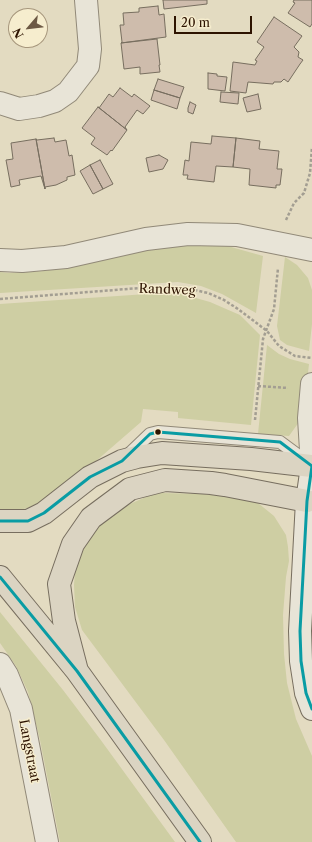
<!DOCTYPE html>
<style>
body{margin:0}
#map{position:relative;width:312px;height:842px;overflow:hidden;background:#e3dbc1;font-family:"Libre Caslon Text",serif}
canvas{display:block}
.north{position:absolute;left:8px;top:8px;width:40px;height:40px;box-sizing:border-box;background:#f6edce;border:1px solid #a6967c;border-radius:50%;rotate:242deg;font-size:11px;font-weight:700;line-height:16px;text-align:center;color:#2d1300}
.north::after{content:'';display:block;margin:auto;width:14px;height:18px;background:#6d5944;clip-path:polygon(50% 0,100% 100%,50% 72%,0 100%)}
.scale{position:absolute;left:174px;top:16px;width:78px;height:18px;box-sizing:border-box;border:2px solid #2d1300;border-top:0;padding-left:5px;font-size:12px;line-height:14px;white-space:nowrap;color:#2d1300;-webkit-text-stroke:3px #f6edce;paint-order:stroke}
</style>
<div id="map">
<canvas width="312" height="842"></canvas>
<div class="north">N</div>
<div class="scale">20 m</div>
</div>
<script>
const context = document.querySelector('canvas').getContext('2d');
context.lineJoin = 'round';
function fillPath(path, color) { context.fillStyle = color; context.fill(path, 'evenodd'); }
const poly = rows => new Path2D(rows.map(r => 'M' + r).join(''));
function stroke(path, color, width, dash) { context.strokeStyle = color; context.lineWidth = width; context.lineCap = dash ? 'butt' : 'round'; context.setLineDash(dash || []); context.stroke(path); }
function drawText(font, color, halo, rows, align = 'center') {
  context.font = font + ' "Libre Caslon Text",serif'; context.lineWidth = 3; context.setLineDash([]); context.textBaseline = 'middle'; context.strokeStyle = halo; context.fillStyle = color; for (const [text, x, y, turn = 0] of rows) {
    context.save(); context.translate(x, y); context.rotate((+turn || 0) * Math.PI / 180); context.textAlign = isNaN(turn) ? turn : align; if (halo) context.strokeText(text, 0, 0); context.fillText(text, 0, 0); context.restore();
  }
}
const green = poly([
 [217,243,263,256,256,313,222,294,201,286,178,282,0,293,0,272,9,273,44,271,166,245],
 [285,257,297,265,308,278,312,290,312,324,309,351,287,345,280,340,277,326],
 [178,293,210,302,240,315,260,335,251,425,178,418,178,412,143,409,141,422,88,468,48,498,28,508,19,510,0,509,0,304,147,294],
 [267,345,279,354,290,359,309,364,304,407,299,422,289,436,258,434],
 [162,493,203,494,248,499,258,503,274,516,286,535,288,547,289,561,286,577,283,615,284,654,287,683,296,719,312,756,312,842,236,842,164,740,82,630,75,607,74,585,75,571,80,556,85,544,102,521,121,508,148,496],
 [0,612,63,690,100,739,175,842,60,842,40,740,28,692,16,666,0,643]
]);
const building = poly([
 [163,0,207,0,207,4,164,9,163,0],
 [294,0,312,0,312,24,310,27,288,13,295,3,293,2,294,0],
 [158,6,159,15,164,14,166,37,121,43,122,42,120,25,124,25,123,13,139,12,139,8,158,6],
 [274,17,302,36,294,47,299,52,298,57,303,60,300,64,288,82,284,79,281,82,274,82,273,84,248,82,246,93,230,91,233,62,255,65,257,61,255,60,264,47,257,42,274,17],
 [157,39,160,65,159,65,160,72,140,74,140,67,124,69,121,43,157,39],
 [208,73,217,74,217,76,227,77,225,91,208,89,208,73],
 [158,79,184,87,180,98,154,90,158,79],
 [120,88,132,97,134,94,150,106,143,114,137,110,125,127,127,130,98,107,99,108,109,94,113,97,120,88],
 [154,90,180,98,177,109,151,100,154,90],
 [221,92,239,93,238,104,220,102,221,92],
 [258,94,261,109,247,112,243,98,258,94],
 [190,102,196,105,193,114,188,112,188,108,190,102],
 [98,107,127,130,112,151,111,150,107,155,91,144,95,138,82,128,98,107],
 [212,136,236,138,233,167,216,166,214,182,187,179,188,175,183,175,185,160,189,161,191,142,211,144,212,136],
 [54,138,55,142,66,140,69,156,72,155,75,175,67,177,67,180,56,185,45,187,45,189,36,139,37,140,54,138],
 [236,138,260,141,259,149,279,151,277,169,282,169,280,185,276,185,276,188,249,185,250,169,233,167,236,138],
 [36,139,45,189,41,176,19,180,20,185,11,187,6,160,13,159,11,143,36,139],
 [159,155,168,160,163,169,149,172,146,158,159,155],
 [100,160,113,184,103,189,90,165,100,160],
 [90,165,103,189,93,194,80,171,90,165]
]);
const path = poly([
 [286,220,294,203,304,193,310,173,312,147],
 [0,299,140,288,190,289,208,293,224,300,238,309,267,331,279,346,295,356,312,358],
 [258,386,288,388],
 [255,420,263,339,274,309,278,268]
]);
const service = poly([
 [126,457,150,434,158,432,280,442,307,462]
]);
const minor = poly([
 [0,103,19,109,39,106,55,101,68,92,88,66,90,49,86,0],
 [0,260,22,261,66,257,146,239,188,234,237,235,312,250],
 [312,466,309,418,312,384],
 [0,664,7,675,21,709,47,842]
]);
const secondary = poly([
 [312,466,307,501,300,631,301,661,306,693,312,709]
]);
const primary = poly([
 [0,521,28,521,44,513,90,477,122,461,137,457,162,453,251,459,312,466],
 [0,577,77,671,200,842],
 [77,671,64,621,59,584,73,544,91,518,130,489,165,480,211,483,225,485,307,501]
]);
const bus1 = poly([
 [0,521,28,521,44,513,90,477,122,461,150,434,158,432,280,442,312,466,307,501,300,631,301,661,306,693,312,709],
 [0,577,77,671,200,842]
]);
const markers = [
 [158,432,3.5,"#2d1300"]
];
const streetNames = [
 ["Randweg",167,290,2],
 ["Langstraat",29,751,79]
];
fillPath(green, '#cecea3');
fillPath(building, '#cebcac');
stroke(building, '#776e5f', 1);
stroke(service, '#918978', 14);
stroke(minor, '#918978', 24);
stroke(secondary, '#776e5f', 24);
stroke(primary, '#776e5f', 24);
stroke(path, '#a39e92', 2.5, [3, 2]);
stroke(service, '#e8e4d7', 12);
stroke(minor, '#e8e4d7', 22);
stroke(secondary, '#e8e4d7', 22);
stroke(primary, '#dbd4c2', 22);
stroke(bus1, '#099ca4', 3);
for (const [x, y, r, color] of markers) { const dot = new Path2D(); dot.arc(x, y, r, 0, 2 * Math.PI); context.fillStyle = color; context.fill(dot); stroke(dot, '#f6edce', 1.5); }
drawText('13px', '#2d1300', '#f6edce', streetNames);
</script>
